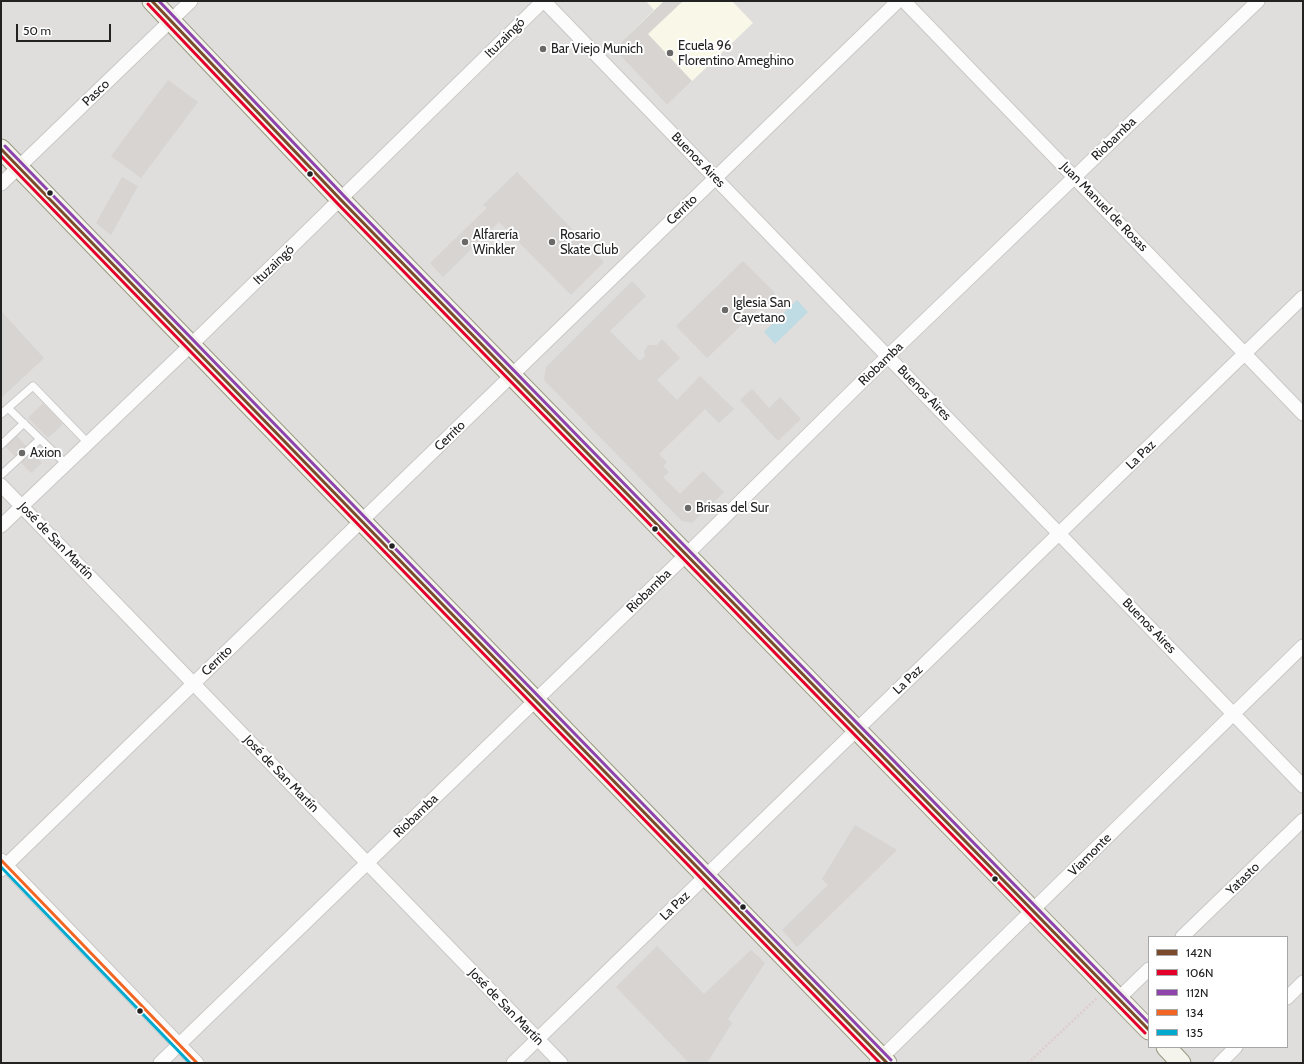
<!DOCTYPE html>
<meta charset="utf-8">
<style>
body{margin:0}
#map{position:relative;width:1304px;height:1064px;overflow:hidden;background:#f0eeeb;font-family:Cabin,sans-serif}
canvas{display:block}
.frame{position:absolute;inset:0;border:2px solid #222;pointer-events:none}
.legend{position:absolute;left:1148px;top:936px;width:140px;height:112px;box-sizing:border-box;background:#fff;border:1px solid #a7a7a7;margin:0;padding:5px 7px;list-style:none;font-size:12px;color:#222}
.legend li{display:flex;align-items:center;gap:8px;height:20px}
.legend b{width:20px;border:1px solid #a7a7a7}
.scale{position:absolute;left:16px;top:24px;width:95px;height:18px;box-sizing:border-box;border:2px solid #222;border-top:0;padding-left:5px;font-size:12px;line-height:14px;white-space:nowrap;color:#222;-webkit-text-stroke:3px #fff;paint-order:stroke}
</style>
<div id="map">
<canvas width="1304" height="1064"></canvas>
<div class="frame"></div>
<ul class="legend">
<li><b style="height:5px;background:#7a4b2a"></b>142N</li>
<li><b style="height:5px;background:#e4002b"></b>106N</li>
<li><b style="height:5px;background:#8e44ad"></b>112N</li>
<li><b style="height:5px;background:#f26522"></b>134</li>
<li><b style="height:5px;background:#00a9ce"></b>135</li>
</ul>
<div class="scale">50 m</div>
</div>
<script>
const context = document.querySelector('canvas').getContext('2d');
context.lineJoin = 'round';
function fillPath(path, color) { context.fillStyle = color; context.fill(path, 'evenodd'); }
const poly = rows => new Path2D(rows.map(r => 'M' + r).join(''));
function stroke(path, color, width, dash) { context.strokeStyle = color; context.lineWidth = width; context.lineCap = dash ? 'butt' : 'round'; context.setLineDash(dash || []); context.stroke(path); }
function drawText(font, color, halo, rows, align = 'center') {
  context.font = font + ' Cabin,sans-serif'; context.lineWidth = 4; context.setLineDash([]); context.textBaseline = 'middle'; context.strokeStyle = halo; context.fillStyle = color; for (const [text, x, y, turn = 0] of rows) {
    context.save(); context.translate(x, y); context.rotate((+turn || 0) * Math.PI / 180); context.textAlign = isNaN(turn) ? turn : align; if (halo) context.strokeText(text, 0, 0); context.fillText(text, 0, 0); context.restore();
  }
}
const residential = poly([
 [1,1,1303,1,1303,1063,1,1063],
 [1149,937,1287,937,1287,1047,1149,1047]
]);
const education = poly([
 [646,1,732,1,753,23,667,105,614,49,654,10]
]);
const water = poly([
 [797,300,808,312,775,344,764,332]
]);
const building = poly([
 [664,1,683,1,648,34,692,81,667,105,614,49],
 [168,80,198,102,141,178,111,156],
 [517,172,604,262,571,295,499,222,443,277,430,263,487,208,483,205],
 [122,177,138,186,111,235,96,223],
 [743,261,775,293,707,358,676,326],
 [632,281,646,296,610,331,640,361,645,356,644,352,648,345,657,345,662,339,680,358,657,380,677,400,700,376,734,409,719,423,705,409,659,454,667,462,663,466,669,472,663,477,680,494,703,471,724,492,692,523,682,521,544,380,546,367],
 [1,311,44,358,1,398],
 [752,389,769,408,780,397,801,419,778,441,740,400],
 [43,403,63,424,48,438,28,418],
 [12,431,42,463,31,473,1,442],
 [855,825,897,850,797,947,782,930,828,885,822,879],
 [657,946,704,994,751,950,765,963,728,1019,732,1023,707,1063,689,1063,616,987]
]);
const path = poly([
 [1028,1063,1097,998]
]);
const service = poly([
 [8,408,66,464],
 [1,414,33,386,88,443],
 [1,445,24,423],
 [1,475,40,439]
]);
const minor = poly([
 [544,1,1303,786],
 [904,1,1303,414],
 [1,184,191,1],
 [1,485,561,1063],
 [1,526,191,345,543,1],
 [1,860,197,1063],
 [1,870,898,1],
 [1182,937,1303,820],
 [1287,998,1303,982],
 [1118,999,1149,969],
 [160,1063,686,555,888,356,1258,1],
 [513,1063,1303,297],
 [876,1063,1303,646],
 [1220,1063,1236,1047]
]);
const secondary = poly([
 [152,1,341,200,1149,1030],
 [1,149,887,1063],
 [1166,1047,1181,1063]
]);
const bus1 = poly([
 [152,1,341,200,1149,1030],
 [1,149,887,1063]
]);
const bus2 = poly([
 [148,4,337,203,1145,1033],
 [1,156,880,1063]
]);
const bus3 = poly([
 [159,1,345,197,1149,1023],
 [5,146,891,1060]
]);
const bus4 = poly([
 [1,860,197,1063]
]);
const bus5 = poly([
 [1,867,190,1063]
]);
const markers = [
 [543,49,4,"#6a6968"],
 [670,53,4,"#6a6968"],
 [310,174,3.5,"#222"],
 [50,193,3.5,"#222"],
 [465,242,4,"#6a6968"],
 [552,242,4,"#6a6968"],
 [725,310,4,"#6a6968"],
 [22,453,4,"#6a6968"],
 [688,508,4,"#6a6968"],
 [655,529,3.5,"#222"],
 [392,546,3.5,"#222"],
 [995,879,3.5,"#222"],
 [743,907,3.5,"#222"],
 [140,1011,3.5,"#222"]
];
const streetNames = [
 ["Ituzaingó",505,38,-45],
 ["Pasco",96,93,-44],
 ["Riobamba",1114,139,-44],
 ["Buenos Aires",698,160,46],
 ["Juan Manuel de Rosas",1104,207,46],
 ["Cerrito",682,210,-44],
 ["Ituzaingó",274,265,-44],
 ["Riobamba",881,364,-44],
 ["Buenos Aires",924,393,46],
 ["Cerrito",450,436,-44],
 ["La Paz",1141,455,-44],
 ["José de San Martín",56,541,46],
 ["Riobamba",649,591,-44],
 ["Buenos Aires",1149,626,46],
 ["Cerrito",217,661,-44],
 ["La Paz",908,680,-44],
 ["José de San Martín",281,774,46],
 ["Riobamba",416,816,-44],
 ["Viamonte",1090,855,-45],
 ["Yatasto",1243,879,-44],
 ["La Paz",675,906,-44],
 ["José de San Martín",506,1007,46]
];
const poiNames = [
 ["Ecuela 96",678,46],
 ["Florentino Ameghino",678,61],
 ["Bar Viejo Munich",551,49],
 ["Alfarería",473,235],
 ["Winkler",473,250],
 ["Rosario",560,235],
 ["Skate Club",560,250],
 ["Iglesia San",733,303],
 ["Cayetano",733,318],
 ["Axion",30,453],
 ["Brisas del Sur",696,508]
];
fillPath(residential, '#dfdedc');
fillPath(education, '#f8f7e8');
fillPath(water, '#bfdbe3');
fillPath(building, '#d7d4d2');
stroke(service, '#c9c8c7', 9);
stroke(minor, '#c9c8c7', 15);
stroke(secondary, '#999a82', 21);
stroke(path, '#dccecd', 2.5, [2, 2]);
stroke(service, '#fdfcfc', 7);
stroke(minor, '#fdfcfc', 13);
stroke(secondary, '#f4f4ed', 19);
stroke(bus1, '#7a4b2a', 3);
stroke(bus2, '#e4002b', 3);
stroke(bus3, '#8e44ad', 3);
stroke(bus4, '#f26522', 3);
stroke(bus5, '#00a9ce', 3);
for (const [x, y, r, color] of markers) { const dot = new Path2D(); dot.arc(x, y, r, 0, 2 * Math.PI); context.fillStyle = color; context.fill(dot); stroke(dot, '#fff', 1.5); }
drawText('13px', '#222', '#fff', streetNames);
drawText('13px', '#222', '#fff', poiNames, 'left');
</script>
